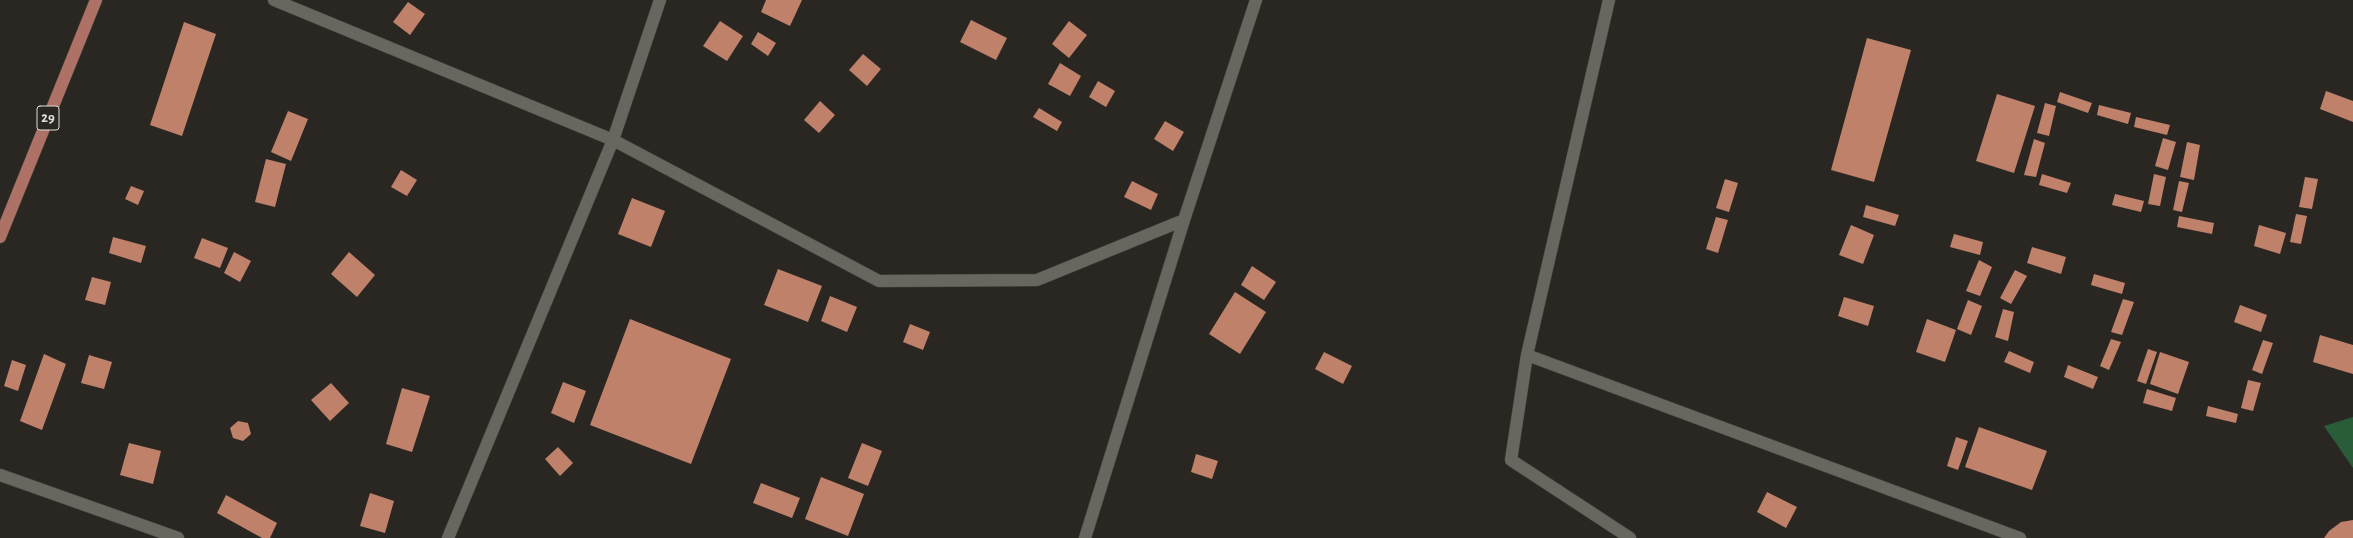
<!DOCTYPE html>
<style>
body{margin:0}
canvas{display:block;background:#2a2722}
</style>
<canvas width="2353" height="538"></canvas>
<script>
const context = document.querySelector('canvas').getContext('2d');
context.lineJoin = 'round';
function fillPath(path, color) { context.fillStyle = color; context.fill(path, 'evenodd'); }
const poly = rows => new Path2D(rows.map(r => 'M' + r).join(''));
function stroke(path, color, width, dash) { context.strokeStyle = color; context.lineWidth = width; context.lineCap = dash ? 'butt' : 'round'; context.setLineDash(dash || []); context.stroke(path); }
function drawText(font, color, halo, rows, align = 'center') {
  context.font = font + ' "Alegreya Sans",sans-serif'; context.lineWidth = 4; context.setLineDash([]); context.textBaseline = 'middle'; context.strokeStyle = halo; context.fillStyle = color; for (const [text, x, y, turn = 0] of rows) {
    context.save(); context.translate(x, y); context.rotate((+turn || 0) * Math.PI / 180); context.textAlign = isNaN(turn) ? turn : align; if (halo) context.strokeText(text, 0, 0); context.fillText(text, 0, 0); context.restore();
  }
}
const green = poly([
 [2353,417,2353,468,2324,426]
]);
const building = poly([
 [766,0,802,0,790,26,761,12],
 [408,2,425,14,410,35,393,22],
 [971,20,1007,38,996,60,960,42],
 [720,21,743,36,727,61,703,46],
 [1069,21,1087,35,1069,58,1052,44],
 [184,22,216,34,182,136,150,125],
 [758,32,776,43,768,56,751,44],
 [1867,38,1911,50,1874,182,1831,170],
 [863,54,881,69,867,86,849,70],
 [1060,63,1081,76,1070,96,1048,84],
 [1098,81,1115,91,1106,107,1089,97],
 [2326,91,2353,101,2353,122,2320,109],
 [2060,92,2092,103,2088,113,2057,102],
 [1997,94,2035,106,2014,173,1976,161],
 [820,101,835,115,819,133,804,120],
 [2045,103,2056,106,2049,136,2037,133],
 [2099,105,2131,113,2128,124,2097,115],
 [1039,108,1062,122,1057,131,1033,117],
 [288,111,308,119,291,161,271,152],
 [2136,117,2170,125,2167,135,2134,127],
 [1165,121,1184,132,1173,151,1154,139],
 [2163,138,2176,142,2168,170,2155,166],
 [2034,139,2045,143,2036,177,2024,175],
 [2187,142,2200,145,2194,180,2180,177],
 [266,159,286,164,275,207,255,202],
 [401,170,417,180,407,196,391,187],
 [2042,174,2071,183,2067,193,2039,185],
 [2154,174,2166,177,2160,206,2148,204],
 [2305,177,2318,179,2312,209,2299,207],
 [1725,179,1738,183,1729,212,1716,208],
 [1132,181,1158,194,1151,210,1124,197],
 [2179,181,2189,183,2182,212,2173,210],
 [131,186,144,191,138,205,125,199],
 [2115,194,2144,201,2141,212,2112,205],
 [632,198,665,211,651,247,618,234],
 [1866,205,1899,215,1895,226,1863,217],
 [2296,214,2307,216,2301,244,2290,242],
 [2179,216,2214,223,2212,234,2177,227],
 [1716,217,1728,220,1718,253,1706,249],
 [1851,225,1874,235,1863,264,1839,255],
 [2259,225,2286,233,2280,254,2254,246],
 [1954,234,1983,242,1980,255,1950,247],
 [113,237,146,246,141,263,109,253],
 [202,238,228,248,220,268,194,258],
 [2032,247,2066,257,2061,274,2027,263],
 [234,252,251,261,240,282,224,273],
 [349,252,375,275,357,297,331,274],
 [1979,260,1992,267,1980,296,1966,291],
 [1252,266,1276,282,1264,300,1241,285],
 [778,269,822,286,808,322,764,305],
 [2015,270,2027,276,2011,304,2000,298],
 [2094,274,2125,283,2122,294,2091,285],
 [92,277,111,282,105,305,85,300],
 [1235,292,1266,312,1240,354,1209,334],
 [830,296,857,307,847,332,821,321],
 [1844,297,1874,306,1868,326,1838,316],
 [2123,299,2134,302,2122,335,2111,332],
 [1968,300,1982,306,1971,335,1957,329],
 [2240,305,2267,315,2261,332,2234,322],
 [2003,309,2014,312,2008,341,1995,337],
 [630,319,731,359,691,464,590,425],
 [1927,319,1956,330,1945,362,1916,352],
 [910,324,930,332,923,350,903,342],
 [2320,335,2353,345,2353,374,2313,362],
 [2111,339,2121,342,2109,370,2100,366],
 [2263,340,2273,343,2262,374,2252,370],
 [2148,349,2157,352,2146,384,2137,381],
 [2009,351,2034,362,2030,373,2004,362],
 [1324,352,1352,366,1343,384,1315,369],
 [2160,352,2189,362,2178,394,2150,384],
 [44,354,66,364,42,430,20,421],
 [89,355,112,362,104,389,81,383],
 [12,360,26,365,18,391,4,386],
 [2068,365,2098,377,2093,389,2064,377],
 [2248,380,2261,383,2253,411,2241,408],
 [563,382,586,391,574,423,551,413],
 [331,383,349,403,330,421,311,400],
 [402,388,430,396,412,452,386,444],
 [2147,389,2176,398,2172,411,2143,403],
 [2208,406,2238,414,2236,423,2206,416],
 [238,421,248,423,251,434,243,441,233,438,230,428],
 [1979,427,2047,451,2032,490,1965,467],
 [1956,437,1968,441,1958,470,1947,466],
 [129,443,161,451,153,484,120,475],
 [862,443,882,451,868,486,848,478],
 [558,447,573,463,560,476,545,459],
 [1196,454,1218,461,1212,479,1191,472],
 [821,477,864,494,848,536,805,519],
 [761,483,800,498,792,518,753,503],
 [1767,492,1797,507,1786,528,1757,512],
 [370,493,394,501,385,533,360,526],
 [226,495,277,523,270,538,262,538,217,513],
 [2353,520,2353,538,2324,538,2329,531,2341,522]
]);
const minor = poly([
 [274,0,613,140,879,281,1037,280,1184,220],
 [1609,0,1527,355,2020,538],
 [1527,355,1511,460,1630,538],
 [0,475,178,538],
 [448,538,613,140,660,0],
 [1085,538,1184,220,1256,0]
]);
const major = poly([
 [0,237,96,0]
]);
const shields = [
 [48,118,22]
];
const shieldNames = [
 ["29",48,118]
];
fillPath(green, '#295d39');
fillPath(building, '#bf8169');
stroke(minor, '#484641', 13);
stroke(major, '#484641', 13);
stroke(minor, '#696660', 12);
stroke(major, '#ae7165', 12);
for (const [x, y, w] of shields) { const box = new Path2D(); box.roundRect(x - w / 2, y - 12, w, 24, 3); context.fillStyle = '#2a2722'; context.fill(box); stroke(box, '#e0dedb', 1); }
drawText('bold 14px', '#e0dedb', null, shieldNames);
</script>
